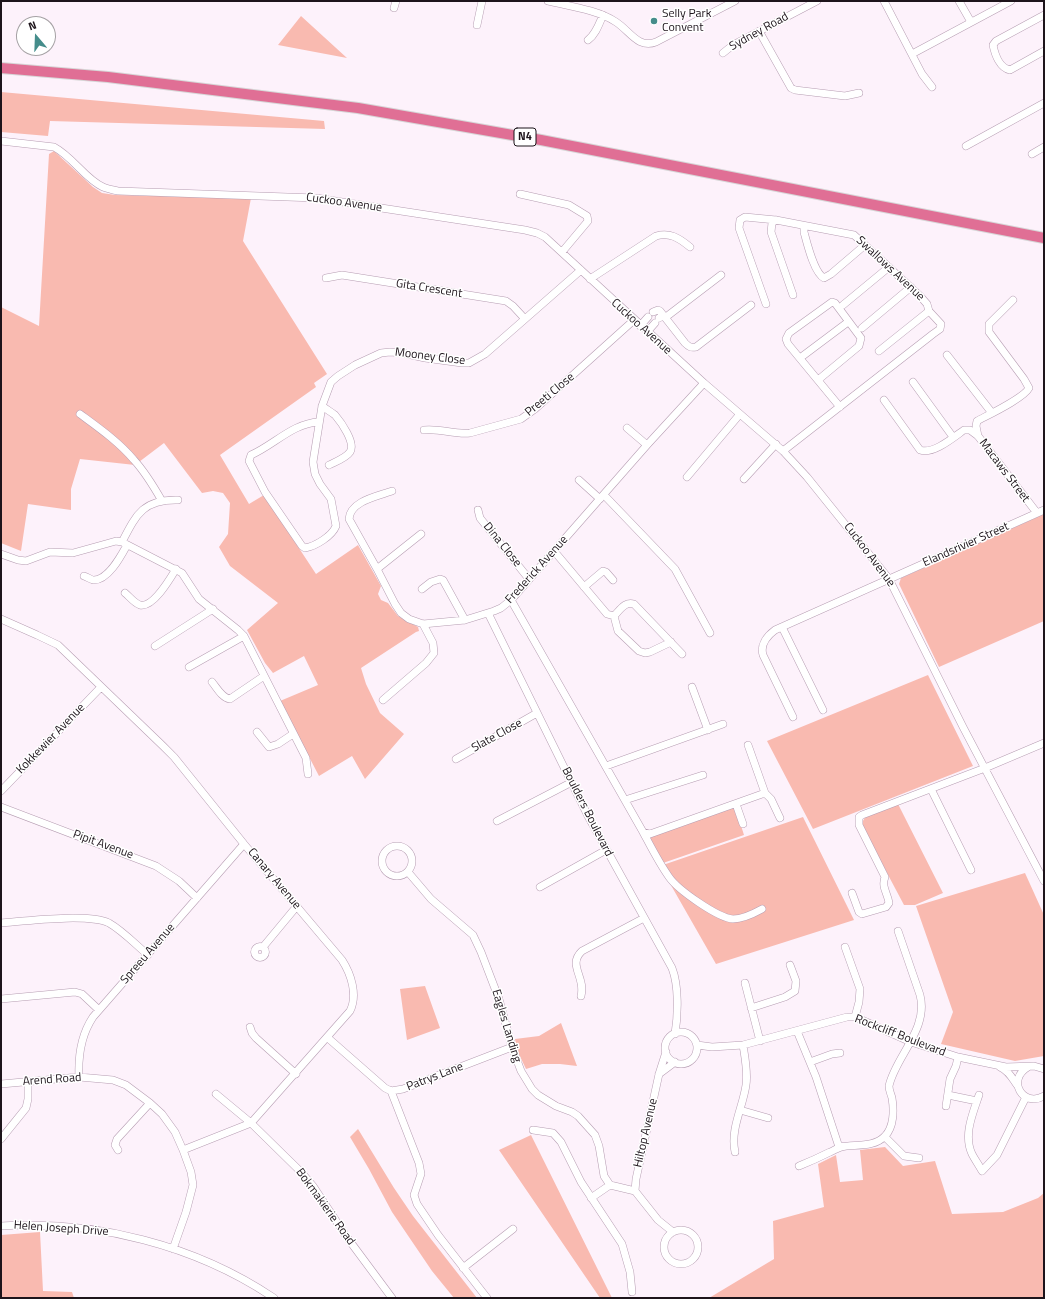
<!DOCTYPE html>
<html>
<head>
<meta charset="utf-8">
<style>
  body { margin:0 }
  #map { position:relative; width:1045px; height:1299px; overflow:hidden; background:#fdf2fb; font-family:"Titillium Web",sans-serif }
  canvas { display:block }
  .frame { position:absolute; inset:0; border:2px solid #1d141b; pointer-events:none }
  .north { position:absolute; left:16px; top:16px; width:40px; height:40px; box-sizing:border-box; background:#fff; border:1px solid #a5a1a4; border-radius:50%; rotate:341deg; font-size:11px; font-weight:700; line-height:16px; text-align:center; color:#1d141b }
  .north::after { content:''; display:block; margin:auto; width:14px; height:18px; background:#458d8b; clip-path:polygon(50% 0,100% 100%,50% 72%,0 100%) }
</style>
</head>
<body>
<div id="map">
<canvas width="1045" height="1299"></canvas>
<div class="frame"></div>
<div class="north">N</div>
</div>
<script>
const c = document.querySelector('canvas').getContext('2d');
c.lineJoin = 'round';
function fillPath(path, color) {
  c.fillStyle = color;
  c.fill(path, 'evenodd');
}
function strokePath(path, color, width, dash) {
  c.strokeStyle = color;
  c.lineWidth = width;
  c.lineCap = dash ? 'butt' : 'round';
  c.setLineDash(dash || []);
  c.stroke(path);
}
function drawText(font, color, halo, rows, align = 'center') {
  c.font = font + ' "Titillium Web",sans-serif';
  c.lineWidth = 3;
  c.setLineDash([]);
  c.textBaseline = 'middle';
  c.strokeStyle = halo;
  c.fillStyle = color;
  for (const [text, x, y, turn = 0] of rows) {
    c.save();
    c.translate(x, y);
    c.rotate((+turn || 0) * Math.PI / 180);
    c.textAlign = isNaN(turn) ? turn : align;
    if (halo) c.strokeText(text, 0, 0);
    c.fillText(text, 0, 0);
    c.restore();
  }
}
fillPath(new Path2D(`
  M 301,16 L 347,58 L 278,45 Z
  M 1,92 L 324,121 L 325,129 L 50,121 L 48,136 L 1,132 Z
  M 54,151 L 93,187 L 102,193 L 115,195 L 251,198 L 243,241 L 327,374 L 314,383 L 316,387 L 220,455 L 249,504 L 264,495 L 316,574 L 358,545 L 381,586 L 378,594 L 381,600 L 388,603 L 398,616 L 418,627 L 419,631 L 416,632 L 361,668 L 366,684 L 380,713 L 404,734 L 365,779 L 352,756 L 319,776 L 280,701 L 318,685 L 304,656 L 273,673 L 265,663 L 247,630 L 278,603 L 230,566 L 219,547 L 228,534 L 230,503 L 223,493 L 213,491 L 202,493 L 164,443 L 135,465 L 80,459 L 71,489 L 71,510 L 28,504 L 21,551 L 1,543 L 1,307 L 39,326 L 49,154 Z
  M 1044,514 L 1044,621 L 939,667 L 899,584 L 901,578 Z
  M 928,675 L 973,766 L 813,829 L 767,741 Z
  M 898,804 L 943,893 L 915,905 L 904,905 L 861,824 L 866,816 Z
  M 733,808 L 736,810 L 744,835 L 663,863 L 648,836 Z
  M 803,817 L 854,920 L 716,964 L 660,866 Z
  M 1025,873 L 1044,915 L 1044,1056 L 1015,1061 L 941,1044 L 953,1012 L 916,906 Z
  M 425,986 L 440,1028 L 407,1040 L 400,989 Z
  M 561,1023 L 577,1066 L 560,1064 L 542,1064 L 526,1069 L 517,1050 L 515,1039 L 539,1036 Z
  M 358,1129 L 394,1188 L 413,1216 L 477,1298 L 454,1298 L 432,1271 L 392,1212 L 369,1169 L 350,1137 Z
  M 531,1135 L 612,1298 L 600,1298 L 499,1150 Z
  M 885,1147 L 903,1166 L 935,1161 L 952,1214 L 1003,1212 L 1038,1198 L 1044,1193 L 1044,1298 L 709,1298 L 774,1259 L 773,1221 L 824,1207 L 818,1164 L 836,1155 L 840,1182 L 863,1180 L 860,1150 Z
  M 40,1232 L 43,1291 L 72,1292 L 74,1298 L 1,1298 L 1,1235 Z`), '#f9bab0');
const minor = new Path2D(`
  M 548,1 C 569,6 598,10 616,22 C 630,31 638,49 656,42 L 735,1
  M 884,1 L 922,74 L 932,87
  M 959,1 L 971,22
  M 394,8 L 396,1
  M 1044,15 L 996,41 L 993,45 C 995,55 1000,68 1010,70 L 1044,51
  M 477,25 L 482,1
  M 759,31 L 791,88 L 795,90 L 845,96 L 859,93
  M 588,40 C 596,34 599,24 603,15
  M 723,53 L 733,45 L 817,1
  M 912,54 L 1011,1
  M 1,141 L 54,147 C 73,157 85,179 103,187 C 108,189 113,190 118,191 L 316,198 L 525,230 L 537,233 L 545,237 L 704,383 L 783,451 L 807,477 L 889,579 L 963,727 L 1044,881
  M 966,146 L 1044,103
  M 1032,154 L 1044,147
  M 520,194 L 569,205 L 587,216 L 588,221 L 562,252
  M 776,220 L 772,223 L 771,232 L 793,295
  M 806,226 L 804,228 L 804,232 C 807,243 814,273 824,278 L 831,274 L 865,245
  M 326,278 L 342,275 L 506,301 L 513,306 L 525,319
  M 590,279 L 656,236 C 670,232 679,238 690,247
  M 766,304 L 739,228 L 740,220 L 745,217 L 776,220 L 854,235 L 920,296 L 927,304 L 929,311 L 941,324 L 940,329 L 933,334 L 783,451
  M 843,305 L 889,267
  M 653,312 L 658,310 L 660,311 L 685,343 C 689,347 691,348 696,347 L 751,305
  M 659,318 L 663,316 L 666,317 L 721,275
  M 640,326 L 648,317
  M 862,328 L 911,287
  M 647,332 L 655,323
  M 879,351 L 929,311
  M 947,355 L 992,413
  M 800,358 L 848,322
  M 818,380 L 859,346 L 861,338 L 835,303 L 832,302 L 789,333 L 786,339 L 788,344 L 840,407
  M 913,382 L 953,437
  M 884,400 L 920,450 C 933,455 954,437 964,430 L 970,430 L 978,436 L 1037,513
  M 322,406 C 326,409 331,412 335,415 C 341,422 356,443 350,452 C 346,458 335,462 329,465
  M 80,414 C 99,428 119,442 134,460 C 145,472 154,487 162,501
  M 319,422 C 293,423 274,445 251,455 L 249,461 L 265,492 L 302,546 L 305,548 C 316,546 332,536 336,526 L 331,499 L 320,484 L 315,474 L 313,462 L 322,406 L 331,382 L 338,376 L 355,365 L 381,353 L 390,352 L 402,353 L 425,358 L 462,363 L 469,363 L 485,354 L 581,270
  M 627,428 L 647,445
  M 424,430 C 440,428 455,435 470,433 L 521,419 L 535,409 L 634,320
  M 978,436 L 976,426 L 977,421 C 988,415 1024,398 1029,388 L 1024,379 L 989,332 L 989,324 L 1013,300
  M 687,477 L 740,414
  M 744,479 L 776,444
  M 579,480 L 600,499
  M 392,491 C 378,496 350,501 349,519 L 377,569 L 395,604 L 401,613 L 409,619 L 423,624 L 465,620 L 494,611 L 501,608 L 511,600 L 647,445 L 704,383
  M 604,495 L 675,569 L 710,633
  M 478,510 L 480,518 L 529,579
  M 122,542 C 136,515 143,499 178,500
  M 554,551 L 607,614 L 614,616 C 620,610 625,601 634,604 L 682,654
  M 1,554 L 18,560 L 26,561 L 50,552 L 73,553 L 109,543 L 116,541 L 122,542 L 182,573 L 199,599 L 238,630 L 244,636 L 306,758 L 308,774
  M 377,569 L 421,534
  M 84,576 C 87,577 90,579 93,580 C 108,581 121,556 127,545
  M 584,587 L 603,571 L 606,572 L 613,580
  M 422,589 L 431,582 L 440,579 L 443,580 L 465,620
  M 125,593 C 129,596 134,603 140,605 C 153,608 170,579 176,569
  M 511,600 L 643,832 L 650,834 L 765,793 L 748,745
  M 488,613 L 588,816 L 672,968 C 679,986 678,1015 675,1034
  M 614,616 L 618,631 L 639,651 L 645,653 L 650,652 L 671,642
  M 1,619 L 37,635 L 58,645 L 163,746 L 174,757 L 244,844 L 342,960 C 351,974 358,995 350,1011 L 251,1123 L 183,1150
  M 782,627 L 823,710
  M 155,646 L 213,609
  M 189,667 L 244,636
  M 212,682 C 217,688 222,698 230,699 L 264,676
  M 692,687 L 708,730
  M 383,700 L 426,663 L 434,653 L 433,643 L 423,624
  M 793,717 L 763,655 C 760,645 767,636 775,630 L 1044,510
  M 257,732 L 269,747 L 278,744 L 293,734
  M 456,759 L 537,713
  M 606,766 L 723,724
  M 931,789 L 971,870
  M 1,791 L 101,687
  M 765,793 L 771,799 L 780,818
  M 625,800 L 703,775
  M 736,804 L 743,824
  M 1,807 L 156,866 L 179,881 L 197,898
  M 497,821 L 572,782
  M 643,832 C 651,847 659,863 669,877 C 678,890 718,918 733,919 C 743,919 753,914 762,909
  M382 861a15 15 0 1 1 30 0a15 15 0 1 1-30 0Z
  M 408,872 L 431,899 L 473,935 L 481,952 L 499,999 L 512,1047 L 521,1071 L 532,1089 L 538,1095 L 556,1106 L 572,1112 L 578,1116 L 595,1135 L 599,1146 L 604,1176 L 610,1185 L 635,1191 L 658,1220 L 673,1232
  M 540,887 L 606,850
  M 852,893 L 859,912 L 862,914 L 886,907 L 889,903 C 888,894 881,887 885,877 L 859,825 L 859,817 L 862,815 L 985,768 L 1044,743
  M 1,923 C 26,921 88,913 109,923 C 123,931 136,945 148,955
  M254.5 952a5.5 5.5 0 1 1 11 0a5.5 5.5 0 1 1-11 0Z
  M 263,947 L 297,906
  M 845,947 L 860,989 L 859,1002 L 855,1017
  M 745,983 L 760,1041
  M 581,996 C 586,977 567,965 582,951 L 644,918
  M 1,999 L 75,992 L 82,994 L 99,1010
  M 751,1008 L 785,997 L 795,991 L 796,981 L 790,965
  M 250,1027 L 252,1033 L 256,1038 L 296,1074
  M 797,1031 L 816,1077 L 838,1144 L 841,1147
  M665 1048a16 16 0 1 1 32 0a16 16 0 1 1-32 0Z
  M 328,1038 L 385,1088 L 391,1091 L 403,1089 L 512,1047
  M 697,1045 L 712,1047 L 743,1045 L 847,1017 L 855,1017 L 911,1042 L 958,1057 L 1006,1067 L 1034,1066 L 1044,1069
  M 810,1062 L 832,1054 L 840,1053
  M 1000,1067 C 1009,1071 1012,1078 1017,1085
  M 1028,1067 C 1006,1080 1023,1108 1044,1096
  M 659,1074 L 675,1062
  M 79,1077 C 78,1055 81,1035 93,1017 L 244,844
  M 1,1084 L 79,1077 L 113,1080 L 126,1085 L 150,1103 L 162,1114 L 175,1132 L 183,1150 L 191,1172 L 193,1185 L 186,1212 L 173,1249
  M 391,1091 L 419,1163 L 421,1174 L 414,1195 L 417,1204 L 438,1235 L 487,1298
  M 216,1094 L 251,1123 L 302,1173 L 313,1186 L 346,1236 L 392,1298
  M 948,1095 L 977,1101
  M 979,1095 C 973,1113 963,1135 972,1154 C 975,1160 979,1165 982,1171 L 997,1155 L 1026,1097
  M 946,1106 L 950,1079 L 956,1066 L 958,1057
  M 740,1110 L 768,1118
  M 533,1130 L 553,1133 L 561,1142 L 581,1182 L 622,1244 L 630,1272 L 632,1292
  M 885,1137 L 904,1156 L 919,1158
  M 1,1139 L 26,1108 L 28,1099 L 28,1082
  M 118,1150 L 115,1145 L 117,1139 L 150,1103
  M 735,1152 C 730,1129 743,1107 746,1085 C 748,1072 745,1058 743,1045
  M 799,1166 C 809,1162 820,1157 830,1152 C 833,1151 837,1148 841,1147 C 854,1144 874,1148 885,1136 C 894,1127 894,1110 892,1098 C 891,1094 889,1091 889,1086 C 895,1057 929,1029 920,995 L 898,931
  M 635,1191 L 636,1179 L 659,1074 L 666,1052
  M 591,1198 L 610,1185
  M 1,1226 C 96,1220 195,1245 274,1298
  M664 1247a17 17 0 1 1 34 0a17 17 0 1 1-34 0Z
  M 463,1268 L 513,1229`);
const highway = new Path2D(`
  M 1,68 L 108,77 L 358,108 L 541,140 L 1044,238`);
strokePath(minor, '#b69db2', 8);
strokePath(highway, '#d6d5d6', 12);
strokePath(minor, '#fff', 7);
strokePath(highway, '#e06f95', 10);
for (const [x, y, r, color] of [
  [654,21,4,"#458d8b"]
]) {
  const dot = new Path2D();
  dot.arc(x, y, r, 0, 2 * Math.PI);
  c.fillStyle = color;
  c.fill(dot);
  strokePath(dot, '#fff', 1.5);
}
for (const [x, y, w] of [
  [525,137,22]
]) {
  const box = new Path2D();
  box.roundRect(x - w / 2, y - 9, w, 18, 3);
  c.fillStyle = '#fff';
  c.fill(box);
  strokePath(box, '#1d141b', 1);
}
drawText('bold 11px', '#1d141b', null, [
  ["N4",525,137]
]);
drawText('12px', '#1d141b', '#fff', [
  ["Selly Park",662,14],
  ["Convent",662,28]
], 'left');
drawText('12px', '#1d141b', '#fff', [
  ["Sydney Road",759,32,-29],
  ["Cuckoo Avenue",344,203,8],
  ["Swallows Avenue",890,269,43],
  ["Gita Crescent",429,289,9],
  ["Cuckoo Avenue",641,327,42],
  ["Mooney Close",430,357,7],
  ["Preeti Close",550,395,-40],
  ["Macaws Street",1004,471,53],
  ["Dina Close",502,545,51],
  ["Elandsrivier Street",966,545,-24],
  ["Cuckoo Avenue",869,555,53],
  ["Frederick Avenue",537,570,-48],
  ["Slate Close",497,736,-29],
  ["Kokkewier Avenue",51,739,-46],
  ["Boulders Boulevard",587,812,63],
  ["Pipit Avenue",103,845,20],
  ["Canary Avenue",274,879,50],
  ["Spreeu Avenue",148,954,-49],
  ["Eagles Landing",506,1026,73],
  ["Rockcliff Boulevard",900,1036,21],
  ["Patrys Lane",435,1077,-21],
  ["Arend Road",52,1080,-4],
  ["Hiltop Avenue",646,1133,-77],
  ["Bokmakierie Road",325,1207,54],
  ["Helen Joseph Drive",61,1229,4]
]);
</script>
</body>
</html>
